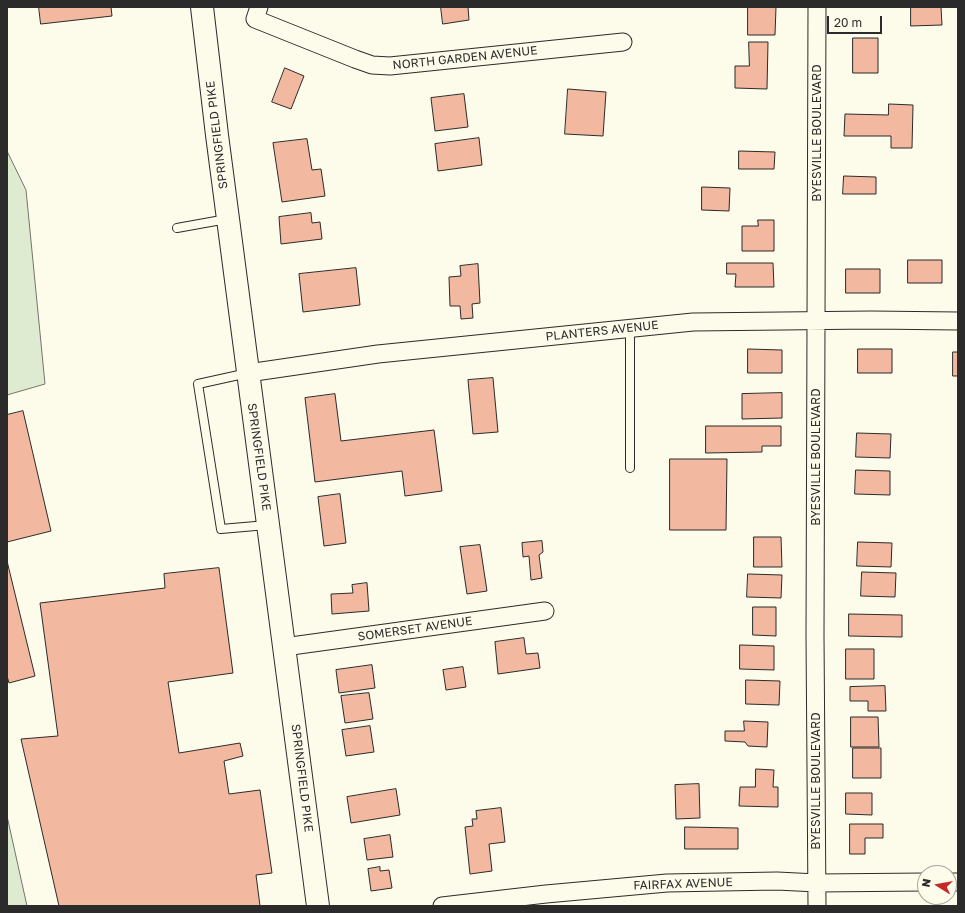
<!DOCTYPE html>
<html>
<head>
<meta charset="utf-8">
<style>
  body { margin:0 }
  #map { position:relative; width:965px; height:913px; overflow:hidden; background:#fdfbea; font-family:"Golos Text",sans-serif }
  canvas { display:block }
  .frame { position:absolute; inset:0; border:8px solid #2b2b2b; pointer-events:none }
  .north { position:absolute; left:917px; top:865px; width:40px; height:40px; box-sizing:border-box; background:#fdfbea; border:1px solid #a9a89e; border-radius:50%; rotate:281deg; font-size:11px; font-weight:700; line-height:16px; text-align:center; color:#2b2b2b }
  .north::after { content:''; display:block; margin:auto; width:14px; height:18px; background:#c62828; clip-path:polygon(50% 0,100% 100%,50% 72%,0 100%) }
  .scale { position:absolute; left:827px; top:16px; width:55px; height:18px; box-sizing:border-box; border:2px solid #2b2b2b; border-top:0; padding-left:5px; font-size:12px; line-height:14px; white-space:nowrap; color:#2b2b2b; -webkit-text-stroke:3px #fdfbea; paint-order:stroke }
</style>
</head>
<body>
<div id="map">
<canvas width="965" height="913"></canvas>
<div class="frame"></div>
<div class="north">N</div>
<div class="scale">20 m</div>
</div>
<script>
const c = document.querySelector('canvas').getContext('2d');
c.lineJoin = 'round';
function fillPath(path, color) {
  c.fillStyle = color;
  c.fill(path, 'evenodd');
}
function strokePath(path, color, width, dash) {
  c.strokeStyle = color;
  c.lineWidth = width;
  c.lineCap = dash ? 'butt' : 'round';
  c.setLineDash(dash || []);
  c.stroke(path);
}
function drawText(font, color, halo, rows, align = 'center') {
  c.font = font + ' "Golos Text",sans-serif';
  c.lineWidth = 3;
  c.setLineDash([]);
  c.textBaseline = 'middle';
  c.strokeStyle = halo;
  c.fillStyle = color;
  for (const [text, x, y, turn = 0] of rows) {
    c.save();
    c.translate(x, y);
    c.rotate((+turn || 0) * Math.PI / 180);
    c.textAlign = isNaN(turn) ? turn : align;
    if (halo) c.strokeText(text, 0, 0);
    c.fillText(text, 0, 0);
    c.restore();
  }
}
const green = new Path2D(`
  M 7,151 L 26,190 L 45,384 L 7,395 Z
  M 7,816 L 27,906 L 7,906 Z`);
fillPath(green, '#deebd1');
strokePath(green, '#74746e', 1);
const building = new Path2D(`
  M 39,7 L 111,7 L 112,16 L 41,24 Z
  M 441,7 L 468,7 L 469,20 L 443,24 Z
  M 748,7 L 776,7 L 775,35 L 748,35 Z
  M 911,7 L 941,7 L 942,25 L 911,26 Z
  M 853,38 L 878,38 L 878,73 L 853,73 Z
  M 749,42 L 768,42 L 767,89 L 735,88 L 735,66 L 749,66 Z
  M 285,68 L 304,76 L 291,109 L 272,102 Z
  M 568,89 L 606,92 L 603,136 L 565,134 Z
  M 464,94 L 468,127 L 435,131 L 431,98 Z
  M 889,104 L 913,105 L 912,148 L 891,148 L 891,136 L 844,136 L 845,114 L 888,115 Z
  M 479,138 L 482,165 L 438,171 L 435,144 Z
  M 307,139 L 312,170 L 321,169 L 325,196 L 282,202 L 273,143 Z
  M 739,151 L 775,152 L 774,169 L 739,169 Z
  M 844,176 L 876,177 L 876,194 L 843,194 Z
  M 702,187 L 730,188 L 729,211 L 702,210 Z
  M 311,213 L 312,223 L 320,222 L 322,239 L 281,244 L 279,217 Z
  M 758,220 L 774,220 L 774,251 L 742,251 L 742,226 L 758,226 Z
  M 908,260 L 942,260 L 942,283 L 908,283 Z
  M 727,263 L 773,263 L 774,287 L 735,287 L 736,274 L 727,274 Z
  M 478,264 L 480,303 L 472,304 L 473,318 L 461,319 L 460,306 L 450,306 L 449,277 L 461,276 L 460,266 Z
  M 356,268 L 360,305 L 303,312 L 299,274 Z
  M 846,269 L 880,269 L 880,293 L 846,293 Z
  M 748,349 L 782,350 L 782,373 L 748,373 Z
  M 858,349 L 892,349 L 892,373 L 858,373 Z
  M 953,352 L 958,352 L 958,376 L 953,376 Z
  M 493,378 L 498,432 L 473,434 L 468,380 Z
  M 782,393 L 782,418 L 742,419 L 742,394 Z
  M 335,394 L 341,441 L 434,430 L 442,491 L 405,496 L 402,471 L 315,482 L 305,398 Z
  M 23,411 L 51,531 L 7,542 L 7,415 Z
  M 706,426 L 781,426 L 781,446 L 762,446 L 762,452 L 706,453 Z
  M 857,433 L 891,434 L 890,458 L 856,457 Z
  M 670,459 L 727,459 L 726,530 L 670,530 Z
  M 856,470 L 890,471 L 890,495 L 855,494 Z
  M 340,494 L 346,543 L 324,546 L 318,497 Z
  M 754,537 L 781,537 L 782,567 L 754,567 Z
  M 542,541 L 543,552 L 539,555 L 542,578 L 531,580 L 529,556 L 523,557 L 522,543 Z
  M 858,542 L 892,543 L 891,567 L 857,566 Z
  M 480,545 L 487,591 L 467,594 L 460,547 Z
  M 7,561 L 35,676 L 9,683 L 7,676 Z
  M 219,568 L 233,673 L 168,682 L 179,753 L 240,743 L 243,756 L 224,761 L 229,794 L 260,790 L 272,873 L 256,875 L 260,906 L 59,906 L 21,739 L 58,736 L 40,603 L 165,588 L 164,574 Z
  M 862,572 L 896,573 L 895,597 L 861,596 Z
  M 748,574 L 782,575 L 781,598 L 747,597 Z
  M 367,583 L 369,611 L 332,614 L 331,594 L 353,593 L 352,585 Z
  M 753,607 L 776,607 L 776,636 L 753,635 Z
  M 849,614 L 902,615 L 902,637 L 849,636 Z
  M 524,638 L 526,654 L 538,653 L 540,668 L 498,674 L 495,642 Z
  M 740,645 L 774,646 L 774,670 L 740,669 Z
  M 846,649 L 874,649 L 874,679 L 846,679 Z
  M 372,665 L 375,688 L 339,693 L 336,670 Z
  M 463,667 L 466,687 L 446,690 L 443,670 Z
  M 746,680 L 780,681 L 779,705 L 746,704 Z
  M 885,686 L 886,711 L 868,711 L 868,701 L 850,701 L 850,687 Z
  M 369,693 L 373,719 L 345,723 L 341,696 Z
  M 851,717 L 878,717 L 879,747 L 851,747 Z
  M 744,721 L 768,722 L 767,747 L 748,746 L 745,742 L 725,741 L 725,731 L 744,731 Z
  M 370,726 L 374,752 L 346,756 L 342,730 Z
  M 853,748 L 881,748 L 881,778 L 853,778 Z
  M 756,769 L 774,770 L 773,787 L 778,787 L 778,807 L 739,806 L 740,787 L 755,787 Z
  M 699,784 L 700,818 L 676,819 L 675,785 Z
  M 396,789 L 400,815 L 351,823 L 347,797 Z
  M 846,793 L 872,793 L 872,815 L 846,814 Z
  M 501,808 L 505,842 L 489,844 L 492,871 L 470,874 L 465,827 L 473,826 L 472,819 L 477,819 L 476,811 Z
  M 850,824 L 883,824 L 883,838 L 865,838 L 865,854 L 850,854 Z
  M 685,827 L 738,828 L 738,849 L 685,849 Z
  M 390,835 L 393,857 L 367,860 L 364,839 Z
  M 380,867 L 380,871 L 389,870 L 392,888 L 371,891 L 368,869 Z`);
fillPath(building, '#f2b8a0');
strokePath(building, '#2b2b2b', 1);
const service = new Path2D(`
  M 177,228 L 227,219
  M 630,328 L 630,468
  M 248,373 L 198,384 L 221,529 L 267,525`);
const minor = new Path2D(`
  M 259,7 L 255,19 L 355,59 L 372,65 L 390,66 L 623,42
  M 248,373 L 378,354 L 693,322 L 871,320 L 958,321
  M 284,647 L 545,611
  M 949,882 L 958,882
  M 442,906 L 546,894 L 667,883 L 777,881 L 817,883 L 925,882
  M 817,906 L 815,635 L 817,7`);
const secondary = new Path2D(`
  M 202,7 L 217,135 L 318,906`);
strokePath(service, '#2b2b2b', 10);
strokePath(minor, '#2b2b2b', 19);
strokePath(secondary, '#2b2b2b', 24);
strokePath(service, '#fdfbea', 8);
strokePath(minor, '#fdfbea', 17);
strokePath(secondary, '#fdfbea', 22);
drawText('12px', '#2b2b2b', '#fdfbea', [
  ["NORTH GARDEN AVENUE",465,58,-6],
  ["BYESVILLE BOULEVARD",817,133,-90],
  ["SPRINGFIELD PIKE",217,135,-97],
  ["PLANTERS AVENUE",602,331,-6],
  ["SPRINGFIELD PIKE",259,457,82],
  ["BYESVILLE BOULEVARD",816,457,-90],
  ["SOMERSET AVENUE",415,629,-8],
  ["SPRINGFIELD PIKE",302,778,83],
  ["BYESVILLE BOULEVARD",816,781,-90],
  ["FAIRFAX AVENUE",683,884,-2]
]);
</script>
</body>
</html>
